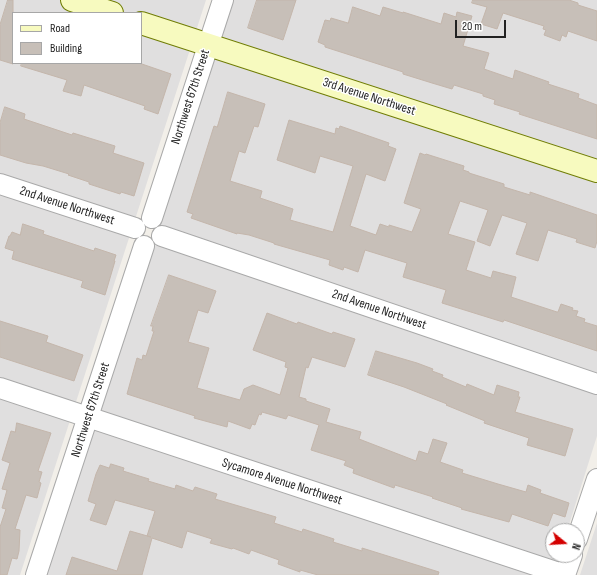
<!DOCTYPE html>
<html>
<head>
<meta charset="utf-8">
<style>
  body { margin:0 }
  #map { position:relative; width:597px; height:575px; overflow:hidden; background:#f2efe9; font-family:"Sofia Sans Condensed",sans-serif }
  canvas { display:block }
  .legend { position:absolute; left:12px; top:12px; width:130px; height:52px; box-sizing:border-box; background:#fff; border:1px solid #a7a7a7; margin:0; padding:5px 7px; list-style:none; font-size:12px; color:#222 }
  .legend li { display:flex; align-items:center; gap:8px; height:20px }
  .legend b { width:20px; border:1px solid #a7a7a7 }
  .north { position:absolute; left:545px; top:523px; width:40px; height:40px; box-sizing:border-box; background:#fff; border:1px solid #a7a7a7; border-radius:50%; rotate:108deg; font-size:11px; font-weight:700; line-height:16px; text-align:center; color:#222 }
  .north::after { content:''; display:block; margin:auto; width:14px; height:18px; background:#d40000; clip-path:polygon(50% 0,100% 100%,50% 72%,0 100%) }
  .scale { position:absolute; left:455px; top:20px; width:51px; height:18px; box-sizing:border-box; border:2px solid #222; border-top:0; padding-left:5px; font-size:12px; line-height:14px; white-space:nowrap; color:#222; -webkit-text-stroke:3px #fff; paint-order:stroke }
</style>
</head>
<body>
<div id="map">
<canvas width="597" height="575"></canvas>
<ul class="legend">
<li><b style="height:5px;background:#f7fabf"></b>Road</li>
<li><b style="height:11px;background:#c7bfb8"></b>Building</li>
</ul>
<div class="north">N</div>
<div class="scale">20 m</div>
</div>
<script>
const c = document.querySelector('canvas').getContext('2d');
c.lineJoin = 'round';
function fillPath(path, color) {
  c.fillStyle = color;
  c.fill(path, 'evenodd');
}
function strokePath(path, color, width, dash) {
  c.strokeStyle = color;
  c.lineWidth = width;
  c.lineCap = dash ? 'butt' : 'round';
  c.setLineDash(dash || []);
  c.stroke(path);
}
function drawText(font, color, halo, rows, align = 'center') {
  c.font = font + ' "Sofia Sans Condensed",sans-serif';
  c.lineWidth = 3;
  c.setLineDash([]);
  c.textBaseline = 'middle';
  c.strokeStyle = halo;
  c.fillStyle = color;
  for (const [text, x, y, turn = 0] of rows) {
    c.save();
    c.translate(x, y);
    c.rotate((+turn || 0) * Math.PI / 180);
    c.textAlign = isNaN(turn) ? turn : align;
    if (halo) c.strokeText(text, 0, 0);
    c.fillText(text, 0, 0);
    c.restore();
  }
}
fillPath(new Path2D(`
  M 0,0 L 206,0 L 20,575 L 0,575 ZM 13,13 L 141,13 L 141,63 L 13,63 Z
  M 232,0 L 597,0 L 597,436 L 567,531 L 553,531 L 553,555 L 559,555 L 553,575 L 46,575 Z
  M 597,523 L 597,575 L 580,575 Z`), '#e0dfdf');
const building = new Path2D(`
  M 8,0 L 13,0 L 13,64 L 0,60 L 0,25 Z
  M 257,0 L 296,0 L 283,40 L 248,28 Z
  M 473,0 L 569,0 L 578,3 L 578,5 L 597,11 L 597,41 L 568,31 L 566,37 L 562,35 L 560,41 L 544,35 L 546,30 L 543,29 L 544,26 L 503,13 L 497,29 L 481,24 L 487,7 L 472,3 Z
  M 353,7 L 380,16 L 383,7 L 403,13 L 403,12 L 441,24 L 444,13 L 456,17 L 457,12 L 472,16 L 463,46 L 489,53 L 484,69 L 513,79 L 515,70 L 549,82 L 548,84 L 579,94 L 578,98 L 597,105 L 597,139 L 519,114 L 520,112 L 494,104 L 495,100 L 483,96 L 483,94 L 454,85 L 452,89 L 432,83 L 403,74 L 403,72 L 325,47 L 325,45 L 318,42 L 325,20 L 330,21 L 331,18 L 348,23 Z
  M 22,63 L 139,63 L 171,74 L 158,114 L 144,109 L 145,106 L 84,85 L 81,96 L 63,91 L 67,80 L 21,66 Z
  M 228,92 L 265,104 L 258,127 L 254,126 L 245,153 L 239,151 L 230,181 L 262,191 L 260,198 L 293,209 L 290,220 L 333,232 L 353,166 L 320,156 L 315,173 L 277,160 L 289,120 L 335,134 L 336,128 L 339,129 L 340,126 L 389,143 L 388,146 L 396,149 L 385,181 L 366,174 L 350,226 L 376,235 L 380,224 L 389,227 L 389,225 L 412,232 L 421,209 L 404,203 L 420,153 L 425,155 L 426,154 L 464,166 L 463,170 L 469,172 L 469,173 L 504,184 L 504,187 L 530,195 L 530,192 L 597,215 L 597,241 L 595,248 L 576,242 L 577,239 L 548,230 L 538,261 L 516,254 L 527,223 L 502,215 L 490,246 L 477,241 L 488,210 L 460,201 L 448,234 L 475,242 L 466,270 L 491,278 L 493,271 L 516,277 L 511,297 L 557,312 L 558,312 L 561,304 L 573,308 L 572,310 L 578,311 L 576,316 L 585,319 L 584,322 L 597,326 L 597,351 L 504,320 L 503,322 L 442,303 L 446,290 L 403,277 L 407,263 L 365,250 L 358,272 L 344,267 L 343,270 L 329,265 L 330,260 L 274,244 L 274,243 L 249,235 L 237,233 L 237,234 L 191,218 L 193,214 L 187,212 L 214,126 L 217,127 Z
  M 5,107 L 25,114 L 24,119 L 72,135 L 73,133 L 115,146 L 113,153 L 144,163 L 134,196 L 121,192 L 120,194 L 89,184 L 89,182 L 68,175 L 69,174 L 43,166 L 26,163 L 0,155 L 0,123 Z
  M 23,224 L 44,231 L 43,234 L 94,251 L 95,248 L 116,255 L 114,261 L 115,261 L 105,295 L 81,287 L 83,281 L 12,259 L 14,251 L 5,248 L 9,236 L 10,236 L 12,232 L 20,235 Z
  M 169,275 L 216,291 L 208,313 L 198,310 L 188,342 L 209,348 L 197,388 L 240,400 L 244,389 L 253,385 L 280,395 L 288,368 L 285,367 L 286,362 L 253,350 L 267,313 L 297,324 L 298,322 L 332,334 L 333,332 L 355,339 L 345,367 L 312,357 L 308,368 L 306,367 L 299,397 L 306,399 L 306,401 L 330,409 L 326,422 L 361,432 L 359,439 L 416,461 L 419,451 L 428,454 L 433,439 L 447,443 L 440,462 L 463,470 L 462,473 L 498,484 L 526,492 L 528,485 L 541,490 L 540,493 L 569,503 L 565,517 L 553,513 L 548,526 L 512,514 L 509,522 L 461,509 L 462,508 L 432,498 L 433,497 L 395,485 L 394,488 L 353,473 L 354,469 L 344,465 L 346,461 L 311,450 L 319,425 L 288,415 L 286,419 L 262,412 L 261,415 L 259,414 L 255,425 L 252,424 L 250,429 L 228,421 L 227,427 L 194,418 L 195,416 L 127,394 L 137,358 L 142,360 L 143,355 L 146,356 L 154,331 L 152,331 L 153,326 L 151,326 Z
  M 0,321 L 48,336 L 46,342 L 83,355 L 74,381 L 0,357 Z
  M 376,351 L 417,363 L 433,369 L 432,371 L 443,375 L 442,377 L 466,387 L 467,384 L 494,395 L 497,385 L 519,392 L 518,397 L 520,397 L 515,412 L 573,429 L 565,456 L 527,445 L 529,438 L 484,423 L 485,421 L 446,405 L 447,404 L 404,387 L 368,375 Z
  M 17,423 L 51,433 L 38,471 L 42,472 L 39,482 L 41,483 L 37,498 L 26,495 L 15,529 L 20,530 L 19,551 L 17,559 L 12,558 L 7,575 L 0,575 L 0,527 L 6,509 L 2,508 L 7,490 L 2,489 L 10,463 L 2,460 L 11,431 L 15,432 Z
  M 111,464 L 124,468 L 123,471 L 149,479 L 148,481 L 175,489 L 176,485 L 193,491 L 195,487 L 217,494 L 215,499 L 276,517 L 274,523 L 302,532 L 303,529 L 334,539 L 333,542 L 362,551 L 362,548 L 439,572 L 438,575 L 318,575 L 300,570 L 300,572 L 278,564 L 279,560 L 251,550 L 249,554 L 233,548 L 232,549 L 210,543 L 212,539 L 187,531 L 182,548 L 152,538 L 142,575 L 66,575 L 72,557 L 117,571 L 130,531 L 151,537 L 147,536 L 155,511 L 115,500 L 106,525 L 90,520 L 96,504 L 88,501 L 96,474 L 100,465 L 109,468 Z`);
fillPath(building, '#c7bfb8');
strokePath(building, '#c4b6ab', 1);
const street = new Path2D(`
  M 0,184 L 135,228
  M 152,218 L 223,0
  M 162,236 L 597,384
  M 0,388 L 565,575
  M 577,539 L 597,479
  M 36,575 L 144,246
  M 565,575 L 572,555`);
const secondary = new Path2D(`
  M 72,0 L 112,13
  M 141,23 L 597,171`);
strokePath(street, '#a9a9a9', 22);
strokePath(secondary, '#707d05', 24);
strokePath(street, '#fff', 20);
strokePath(secondary, '#f7fabf', 22);
drawText('13px', '#222', '#fff', [
  ["Northwest 67th Street",191,97,-72],
  ["3rd Avenue Northwest",369,97,18],
  ["2nd Avenue Northwest",67,206,18],
  ["2nd Avenue Northwest",379,310,19],
  ["Northwest 67th Street",91,410,-72],
  ["Sycamore Avenue Northwest",282,482,18]
]);
</script>
</body>
</html>
